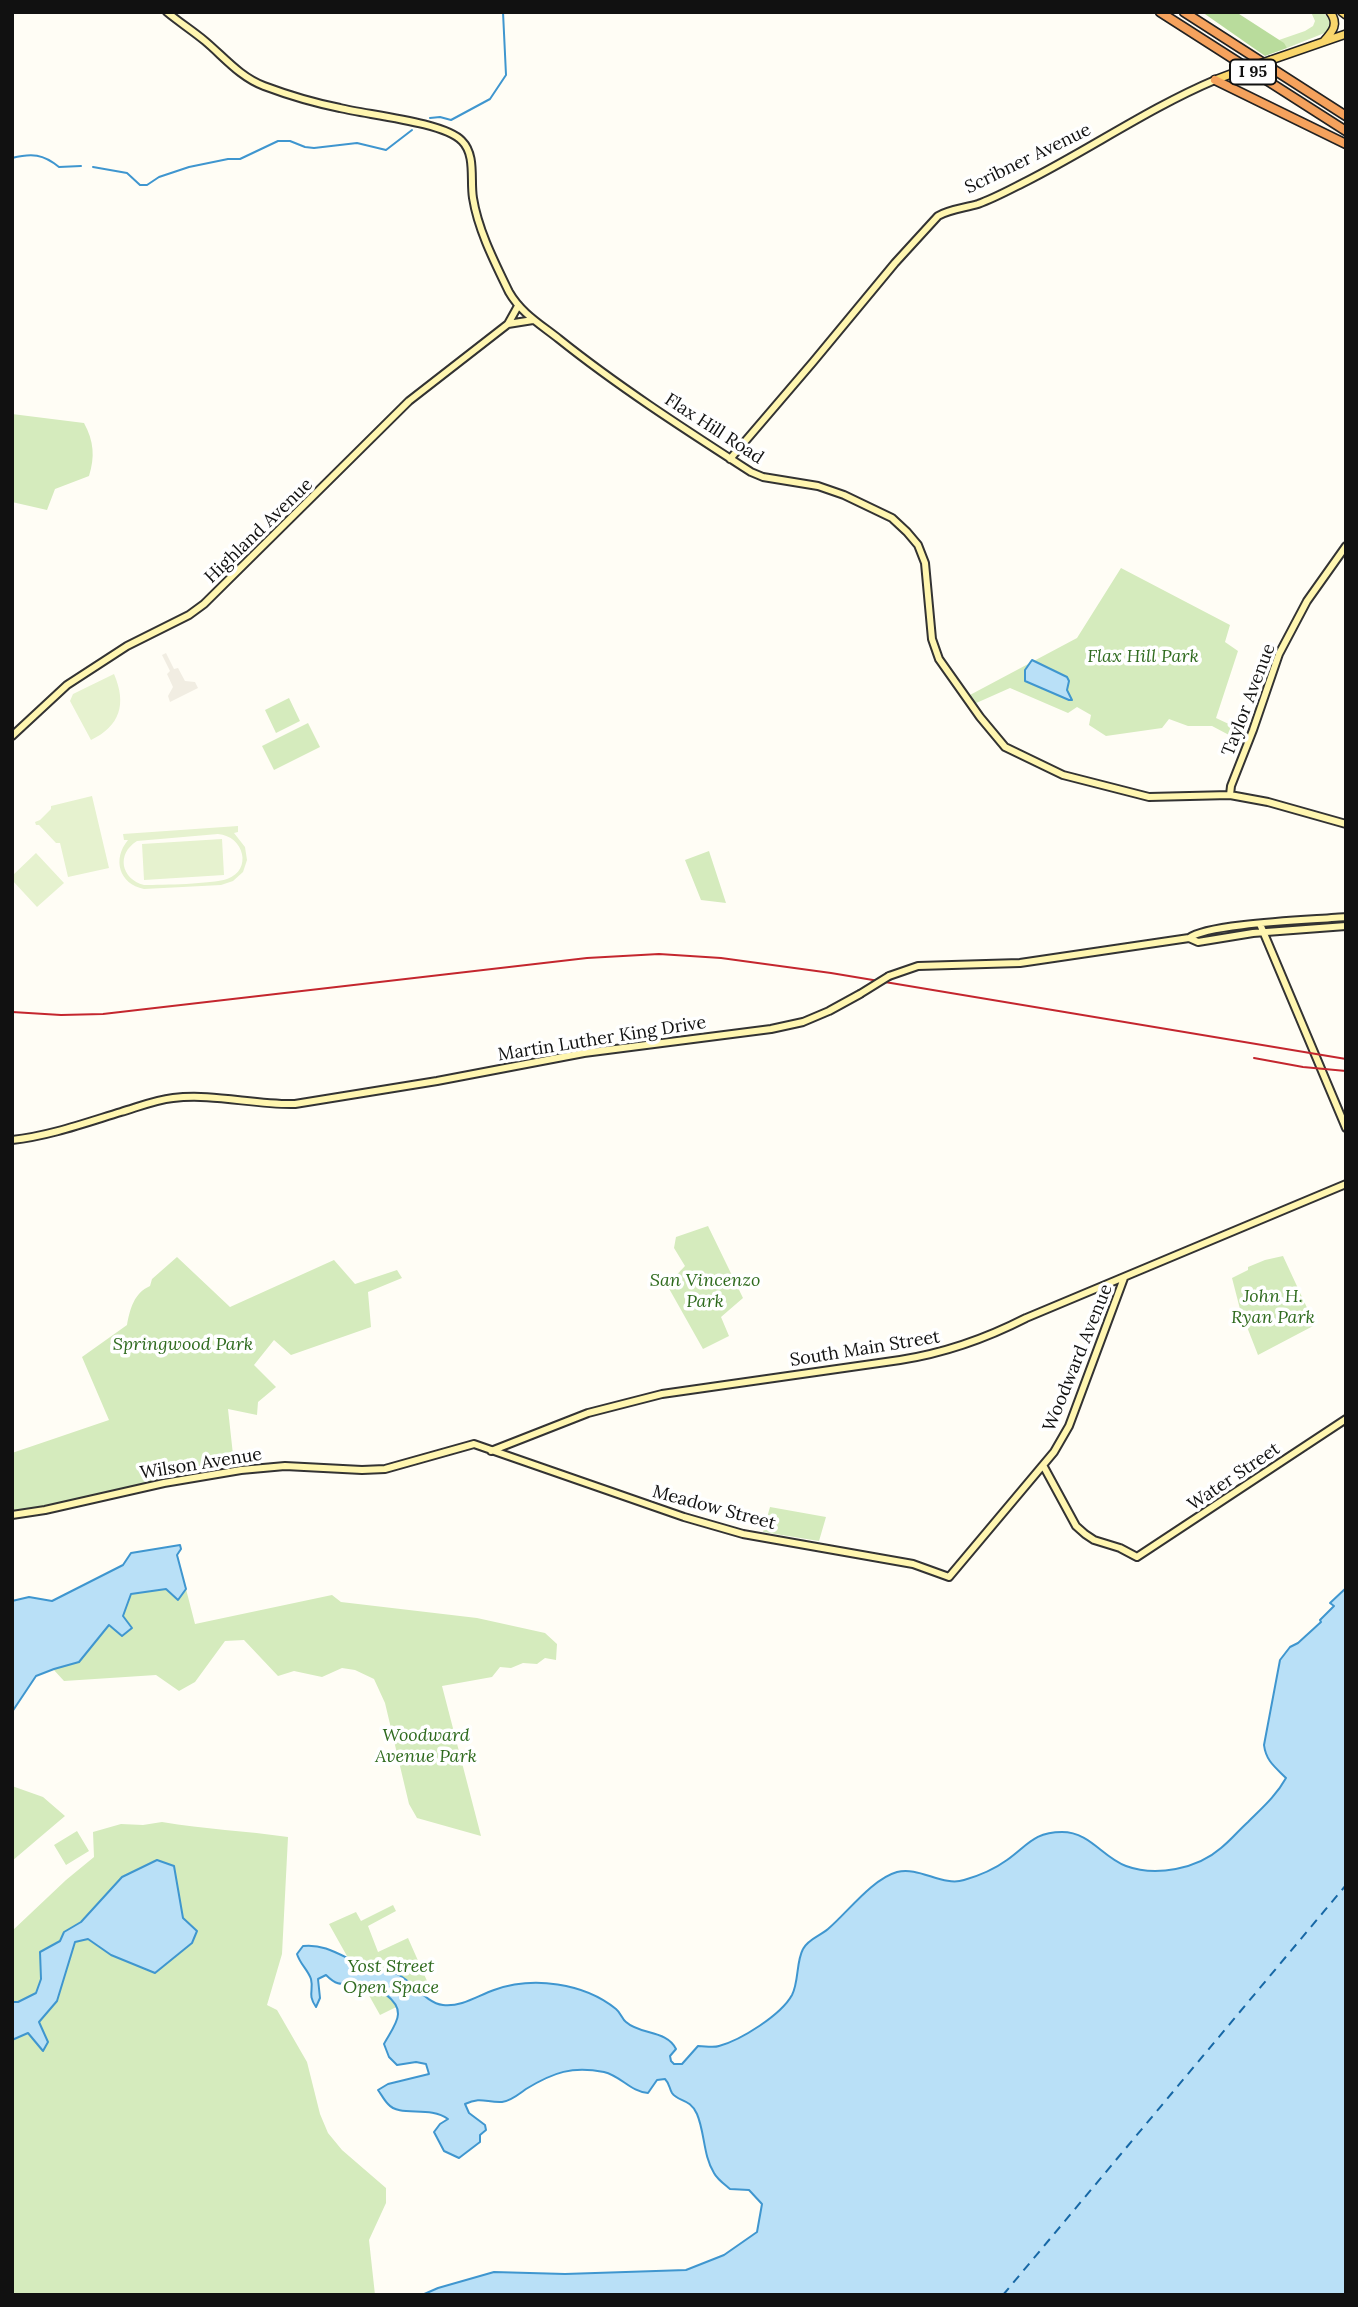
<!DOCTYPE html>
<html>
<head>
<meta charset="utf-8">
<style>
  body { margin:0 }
  #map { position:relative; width:1358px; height:2307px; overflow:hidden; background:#fffdf5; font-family:Lora,serif }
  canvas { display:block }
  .frame { position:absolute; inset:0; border:14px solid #111; pointer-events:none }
</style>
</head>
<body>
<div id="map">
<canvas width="1358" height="2307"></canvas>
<div class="frame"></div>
</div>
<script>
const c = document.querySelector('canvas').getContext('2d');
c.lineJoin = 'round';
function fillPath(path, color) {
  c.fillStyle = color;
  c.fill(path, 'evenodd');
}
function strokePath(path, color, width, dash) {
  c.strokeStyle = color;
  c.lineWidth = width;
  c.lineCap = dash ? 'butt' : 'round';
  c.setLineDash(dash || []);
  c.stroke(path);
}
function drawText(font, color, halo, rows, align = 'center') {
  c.font = font + ' Lora,serif';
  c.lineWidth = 7;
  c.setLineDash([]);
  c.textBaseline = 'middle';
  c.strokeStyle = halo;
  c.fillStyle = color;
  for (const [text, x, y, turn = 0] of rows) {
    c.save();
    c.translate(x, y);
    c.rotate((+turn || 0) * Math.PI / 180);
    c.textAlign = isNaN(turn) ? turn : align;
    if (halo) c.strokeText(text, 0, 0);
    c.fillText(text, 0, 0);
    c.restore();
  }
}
fillPath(new Path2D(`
  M 1311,12 L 1322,12 C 1330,18 1332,23 1327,32 L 1287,48 L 1279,40 L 1305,31 L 1313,26 L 1315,21 Z
  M 12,414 L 84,423 C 94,441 95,457 89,476 L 55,489 L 47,510 L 12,502 Z
  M 1121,568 L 1230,625 L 1225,642 L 1238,651 L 1216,718 L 1250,734 L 1246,744 L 1212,726 L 1188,726 L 1169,719 L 1162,728 L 1106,736 L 1089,725 L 1091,715 L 1077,707 L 1068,713 L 1010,688 L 974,704 L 968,696 L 1077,638 Z
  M 289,698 L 300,721 L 276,733 L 265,710 Z
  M 308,723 L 320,747 L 274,770 L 262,746 Z
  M 709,851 L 726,903 L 701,900 L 685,860 Z
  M 708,1226 L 743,1298 L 721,1317 L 729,1336 L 703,1349 L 667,1285 L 685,1266 L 674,1248 L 676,1237 Z
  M 1283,1256 L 1315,1325 L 1258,1355 L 1240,1309 L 1232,1278 L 1248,1270 L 1248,1267 L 1265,1260 Z
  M 177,1257 L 230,1307 L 334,1260 L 355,1284 L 397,1270 L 402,1278 L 368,1292 L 371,1327 L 291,1355 L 274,1340 L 254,1365 L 276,1387 L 258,1402 L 257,1415 L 228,1409 L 234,1464 L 40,1510 L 12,1514 L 12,1453 L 109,1420 L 82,1357 L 127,1325 C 130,1309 134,1293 150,1286 L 152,1279 Z
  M 770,1507 L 826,1517 L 819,1541 L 763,1532 Z
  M 166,1589 L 178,1600 L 186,1589 L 195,1624 L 332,1595 L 341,1602 L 477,1618 L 545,1633 L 557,1644 L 556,1660 L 545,1658 L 537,1664 L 523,1663 L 511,1668 L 500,1667 L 492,1677 L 442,1686 L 481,1836 L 417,1818 L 409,1804 L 385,1703 L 374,1679 L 355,1670 L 342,1668 L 322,1677 L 294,1671 L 278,1676 L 244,1640 L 225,1641 L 195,1682 L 179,1691 L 156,1675 L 64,1681 L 53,1669 L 79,1662 L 110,1625 L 132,1628 L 123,1616 L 131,1594 Z
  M 12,1786 L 43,1797 L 65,1816 L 12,1861 Z
  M 162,1822 C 204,1829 246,1831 288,1837 L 282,1954 L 267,2005 L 277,2010 L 307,2062 L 320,2114 L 328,2133 L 342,2150 L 386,2188 L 386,2203 L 369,2240 L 375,2295 L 12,2295 L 12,1931 L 66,1880 L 94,1857 L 93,1832 L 121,1824 L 143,1825 Z
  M 77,1831 L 89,1851 L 66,1865 L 54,1845 Z
  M 393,1905 L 396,1911 L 368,1926 L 378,1952 L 408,1938 L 431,1990 L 380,2015 L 329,1924 L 356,1912 L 361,1921 Z`), '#d5ebbd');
fillPath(new Path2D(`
  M 1202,12 L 1236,12 L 1284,43 L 1287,48 L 1265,56 Z`), '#b9dc9c');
fillPath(new Path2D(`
  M 114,674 C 127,704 120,726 91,740 L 70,701 L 73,694 Z
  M 92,796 L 109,868 L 68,877 L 60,843 L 56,843 L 39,825 L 36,825 L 35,822 L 40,820 L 51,809 L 51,806 Z
  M 238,826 L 238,832 L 234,833 L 245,847 L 247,860 L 243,872 L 233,881 L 221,885 L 144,889 C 119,884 112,859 128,840 L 124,840 L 123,834 ZM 218,834 C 244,836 253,870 227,879 C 211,884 163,885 144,885 C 121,879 116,854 137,841 Z
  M 222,839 L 224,875 L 144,880 L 142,844 Z
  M 36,853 L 64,883 L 37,907 L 12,880 L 12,876 Z`), '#e6f2cf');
fillPath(new Path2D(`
  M 166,653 L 174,669 L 178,668 L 185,681 L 195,682 L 198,688 L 170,702 L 168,696 L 173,687 L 167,674 L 170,671 L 162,655 Z`), '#f1ede2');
const water = new Path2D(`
  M 1032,660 L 1067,677 L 1069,681 L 1067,690 L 1072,700 L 1069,700 L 1025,681 L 1025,670 Z
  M 180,1545 L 181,1549 L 177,1555 L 186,1589 L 178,1600 L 166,1589 L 131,1594 L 123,1616 L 132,1628 L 122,1636 L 109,1625 L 79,1662 L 54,1669 L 36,1676 L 12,1712 L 12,1601 L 29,1597 L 52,1601 L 123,1565 L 131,1553 Z
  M 1346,1588 L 1346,2295 L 422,2295 L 438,2288 L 494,2272 L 565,2274 L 686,2270 L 724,2255 L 757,2232 L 762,2204 L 749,2190 L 730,2189 C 724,2184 717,2179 714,2173 C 703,2155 705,2133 697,2114 C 690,2098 678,2102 672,2093 C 669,2088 670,2084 665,2079 L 657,2080 L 648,2093 C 631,2092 621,2076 604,2072 C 572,2066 554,2072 526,2089 C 519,2094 511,2101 502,2102 C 487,2103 481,2096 465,2104 L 469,2113 L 485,2125 L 486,2130 L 480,2135 L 480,2142 L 459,2158 L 444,2151 L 434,2132 L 440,2124 L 448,2119 C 429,2105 400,2118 388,2104 C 384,2100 381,2094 378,2090 L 388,2084 L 429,2074 L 426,2064 L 416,2062 L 397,2065 L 389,2057 L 384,2044 C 388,2036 398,2023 398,2014 C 399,2000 374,1984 362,1983 C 344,1981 341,1990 326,1975 L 318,1979 L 320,1998 L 316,2007 C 307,1994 314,1991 311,1979 C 308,1970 300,1964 297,1954 L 303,1946 C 328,1943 346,1960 368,1967 C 378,1971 390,1970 399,1975 C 414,1983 426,2003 443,2005 C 462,2007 477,1996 494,1990 C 533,1976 584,1983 616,2009 C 621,2013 622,2019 626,2022 C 640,2035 667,2030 676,2049 L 670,2056 L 671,2061 L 674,2064 L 682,2064 L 698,2046 C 705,2046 713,2048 719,2046 C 741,2040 781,2015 792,1995 C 799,1981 796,1962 803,1949 C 808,1939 820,1936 828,1929 C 847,1913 872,1879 897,1872 C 919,1866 943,1887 964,1880 C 978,1876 996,1868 1007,1860 C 1028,1845 1034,1832 1062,1832 C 1090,1832 1102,1857 1126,1866 C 1156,1877 1197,1869 1221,1848 C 1231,1840 1239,1830 1248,1822 C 1262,1808 1276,1796 1286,1778 C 1275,1767 1266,1761 1264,1745 L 1280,1660 L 1290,1647 L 1298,1643 L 1321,1622 L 1320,1620 L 1334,1606 L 1330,1603 Z
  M 157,1860 L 174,1866 L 183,1918 L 197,1931 L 192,1943 L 155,1973 L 111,1955 L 88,1939 L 75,1942 L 57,2001 L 39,2022 L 48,2042 L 43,2051 L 28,2033 L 12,2040 L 12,2002 L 18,2002 L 36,1993 L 41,1979 L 40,1952 L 60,1941 L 64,1932 L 81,1922 L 122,1877 Z`);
fillPath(water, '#b9e0f7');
strokePath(water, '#3f96cf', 2);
strokePath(new Path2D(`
  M 430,118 L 440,117 L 451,120 L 490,99 L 506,75 L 503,12
  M 12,158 C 32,153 43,154 59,167 L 81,166
  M 93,167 L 127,173 L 140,185 L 147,185 L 159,177 L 189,167 L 228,159 L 240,159 L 278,141 L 290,141 L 305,147 L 314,148 L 357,143 L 386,150 L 412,130`), '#3f96cf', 2);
strokePath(new Path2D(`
  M 1003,2295 L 1346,1885`), '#1768a6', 2, [9, 7]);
const secondary = new Path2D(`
  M 167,12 C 179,22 193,31 205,41 C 224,57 240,77 264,86 C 288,95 315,103 340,108 C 368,115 444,122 462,141 C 476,155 470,180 473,198 C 478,230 495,263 509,292 C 521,313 540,324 559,339 C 619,387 686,430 751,472 L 763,477 L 818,486 L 844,495 L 892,518 L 907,532 L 918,545 L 925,563 L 932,639 L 939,659 L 980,717 L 1005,747 L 1063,775 L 1149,797 L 1230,795 L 1268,802 L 1346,824
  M 508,324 L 533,320
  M 730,459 L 813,362 L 895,263 L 938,216 C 950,209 965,208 978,204 C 995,198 1011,189 1027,181 C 1090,149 1151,107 1215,80
  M 12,736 L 67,685 L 127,646 L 189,615 L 204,604 L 409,401 L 508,324 L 518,306
  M 1230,795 L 1231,786 L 1253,730 L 1279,654 L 1307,601 L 1346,546
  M 1260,924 L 1346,1128
  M 1189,938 L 1198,942 L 1253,933 L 1346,926
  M 889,976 L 918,966 L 1020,963 L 1189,938 C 1208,923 1315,920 1346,917
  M 12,1140 C 49,1136 85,1123 121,1112 C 138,1107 155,1100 173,1098 C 213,1093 254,1105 295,1104 L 437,1081 L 584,1053 L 771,1029 L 803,1022 L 829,1011 L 860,994
  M 491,1451 L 588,1413 L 662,1394 L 900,1360 C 945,1353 985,1339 1026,1318 L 1346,1184
  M 1044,1467 L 1076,1526 L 1085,1534 L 1094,1540 L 1120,1548 L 1137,1557 L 1346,1419
  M 12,1515 L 45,1510 L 164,1483 L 241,1470 L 285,1466 L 362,1470 L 385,1469 L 474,1444 L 684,1517 L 743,1534 L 913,1564 L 949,1577 L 1054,1452 L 1069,1426 L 1124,1278`);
const primary = new Path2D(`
  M 1342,12 L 1346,15
  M 1324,41 C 1333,31 1339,24 1330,12
  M 1271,60 L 1346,34
  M 1215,80 L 1239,71`);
const highway = new Path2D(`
  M 1160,12 L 1346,131
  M 1184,12 L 1346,116
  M 1215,80 L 1346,144`);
strokePath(secondary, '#333', 10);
strokePath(primary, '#222', 10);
strokePath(highway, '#222', 11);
strokePath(secondary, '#fff6b0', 6);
strokePath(primary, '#f9d66b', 7);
strokePath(highway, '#f5a25d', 8);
strokePath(new Path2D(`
  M 12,1012 L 61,1015 L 103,1014 L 587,958 L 659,954 L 721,958 L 831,973 L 1346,1059
  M 1254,1058 L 1303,1067 L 1346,1071`), '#c4262e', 2);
const secondaryBridge = new Path2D(`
  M 860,994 L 889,976`);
const primaryBridge = new Path2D(`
  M 1239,71 L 1271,60`);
strokePath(secondaryBridge, '#333', 10, []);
strokePath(primaryBridge, '#222', 10, []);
strokePath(secondaryBridge, '#fff6b0', 6);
strokePath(primaryBridge, '#f9d66b', 7);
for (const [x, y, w] of [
  [1253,72,46]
]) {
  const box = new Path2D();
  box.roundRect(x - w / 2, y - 12.5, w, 25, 5);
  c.fillStyle = '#fff';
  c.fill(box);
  strokePath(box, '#111', 2);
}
drawText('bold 16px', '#111', null, [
  ["I 95",1253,72]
]);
drawText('18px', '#111', '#fff', [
  ["Scribner Avenue",1028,159,-26],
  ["Flax Hill Road",714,429,33],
  ["Highland Avenue",259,531,-44],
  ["Taylor Avenue",1249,700,-69],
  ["Martin Luther King Drive",602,1039,-9],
  ["South Main Street",865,1349,-9],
  ["Woodward Avenue",1078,1358,-68],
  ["Wilson Avenue",201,1464,-9],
  ["Water Street",1234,1477,-34],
  ["Meadow Street",714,1508,15]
]);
drawText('italic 18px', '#2f6b1f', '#fff', [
  ["Flax Hill Park",1143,657],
  ["San Vincenzo",705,1281],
  ["Park",705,1302],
  ["John H.",1273,1297],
  ["Ryan Park",1273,1318],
  ["Springwood Park",183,1345],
  ["Woodward",426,1736],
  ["Avenue Park",426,1757],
  ["Yost Street",391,1967],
  ["Open Space",391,1988]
]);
</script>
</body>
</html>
